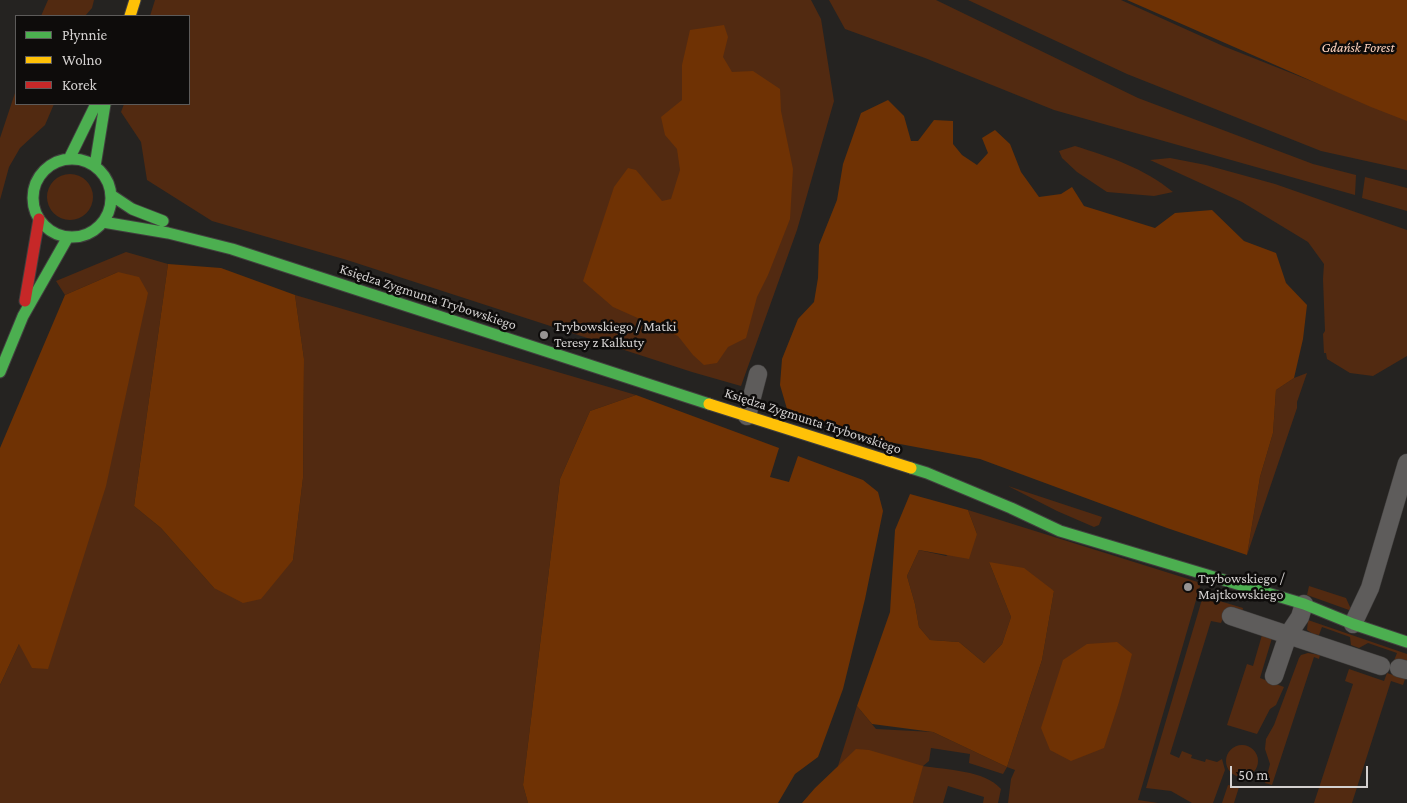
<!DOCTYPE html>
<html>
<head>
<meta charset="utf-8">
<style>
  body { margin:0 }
  #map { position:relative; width:1407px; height:803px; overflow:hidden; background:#252321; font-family:"Crimson Pro",serif }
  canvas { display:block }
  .legend { position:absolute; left:15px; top:15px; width:175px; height:90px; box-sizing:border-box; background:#0e0c0b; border:1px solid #5d5b5a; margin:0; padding:6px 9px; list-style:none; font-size:15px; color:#d4d1d0 }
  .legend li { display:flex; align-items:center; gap:10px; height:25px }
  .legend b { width:25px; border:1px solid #5d5b5a }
  .scale { position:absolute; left:1230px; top:766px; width:138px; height:22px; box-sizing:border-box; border:2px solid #d4d1d0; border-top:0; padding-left:6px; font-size:15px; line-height:18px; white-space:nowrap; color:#d4d1d0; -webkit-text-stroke:4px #0e0c0b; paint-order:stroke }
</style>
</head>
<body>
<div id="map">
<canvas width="1407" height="803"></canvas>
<ul class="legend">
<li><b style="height:6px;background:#4caf50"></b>Płynnie</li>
<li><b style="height:6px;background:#ffc107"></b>Wolno</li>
<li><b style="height:6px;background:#c62828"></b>Korek</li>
</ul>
<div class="scale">50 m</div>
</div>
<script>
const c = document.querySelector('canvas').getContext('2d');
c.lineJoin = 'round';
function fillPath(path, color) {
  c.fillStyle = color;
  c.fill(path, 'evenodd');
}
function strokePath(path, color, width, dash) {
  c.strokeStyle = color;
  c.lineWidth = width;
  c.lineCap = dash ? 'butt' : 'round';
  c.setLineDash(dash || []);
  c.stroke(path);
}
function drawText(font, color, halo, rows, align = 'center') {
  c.font = font + ' "Crimson Pro",serif';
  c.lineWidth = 5;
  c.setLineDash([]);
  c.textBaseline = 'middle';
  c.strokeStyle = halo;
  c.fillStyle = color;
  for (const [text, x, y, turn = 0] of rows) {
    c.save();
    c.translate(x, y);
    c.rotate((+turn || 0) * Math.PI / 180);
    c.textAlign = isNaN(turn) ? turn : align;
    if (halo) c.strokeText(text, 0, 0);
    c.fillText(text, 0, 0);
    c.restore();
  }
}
fillPath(new Path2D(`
  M 48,0 L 94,0 L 92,8 L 85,16 L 41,16 Z
  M 155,0 L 811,0 L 821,19 L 834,101 L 797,230 L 741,386 L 692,372 L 347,260 L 212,221 L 147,180 L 141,142 L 121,112 L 124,104 L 189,104 L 189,16 L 150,16 Z
  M 829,0 L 936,0 L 1138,98 L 1313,164 L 1356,175 L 1355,195 L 1054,110 L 925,58 L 845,29 Z
  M 968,0 L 1121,0 L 1223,46 L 1407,119 L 1407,170 L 1321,151 L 1127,74 Z
  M 16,90 L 16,104 L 54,104 L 45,125 L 20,148 L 9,167 L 0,200 L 0,138 Z
  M 1075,146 C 1110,157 1144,168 1173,192 L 1154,196 L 1107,192 L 1077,172 L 1062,158 L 1059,151 Z
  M 1170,158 L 1206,165 L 1275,184 L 1407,230 L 1407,356 L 1373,376 L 1350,373 L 1327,359 L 1326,353 L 1324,353 L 1323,334 L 1325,331 L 1323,279 L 1324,264 L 1308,242 L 1242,202 L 1150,160 Z
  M47 197a23 23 0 1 1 46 0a23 23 0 1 1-46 0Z
  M 1365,177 L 1407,188 L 1407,211 L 1362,198 Z
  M 126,252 L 168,264 L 134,506 L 161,528 L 214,588 L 293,560 L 303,478 L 304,359 L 295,295 L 636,395 L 590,411 L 560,479 L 523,785 L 528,803 L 0,803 L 0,685 L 19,644 L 118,272 L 65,295 L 56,281 Z
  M 1307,373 L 1297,402 L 1297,408 L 1247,555 L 1260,477 L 1273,433 L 1276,390 L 1294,378 Z
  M 1008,486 L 1102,517 L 1099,525 L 1094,527 L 1057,511 Z
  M 968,510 L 1201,583 L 1138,800 L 1158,803 L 1008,803 L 1011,779 L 1015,770 L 1007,767 L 1003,774 L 969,763 L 970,754 L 931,748 L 929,761 L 923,766 C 946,770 985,770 1001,789 L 998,803 L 983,803 L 984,797 L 948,786 L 943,803 L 913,803 L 922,766 L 838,766 L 857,706 L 876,729 L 933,732 L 1007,767 L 1042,660 L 1054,591 L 989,562 L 1011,617 L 1002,644 L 984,663 L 959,642 L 930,640 L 919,627 L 915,604 L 907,576 L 919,550 L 946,556 L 977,534 Z
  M 1309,586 L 1346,598 L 1350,607 L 1354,608 L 1349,610 L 1307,595 Z
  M 1203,596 L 1243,608 L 1242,613 L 1223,618 L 1221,623 L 1211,621 L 1170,754 L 1179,758 L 1182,751 L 1192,755 L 1191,758 L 1205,762 L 1206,759 L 1217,762 L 1222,759 L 1225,770 L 1213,803 L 1192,803 L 1171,791 L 1146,788 Z
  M 1308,620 L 1407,654 L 1407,668 L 1393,663 L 1397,653 L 1368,643 L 1359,648 L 1351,645 L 1350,637 L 1322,627 L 1319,635 L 1313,634 L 1307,630 Z
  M 1262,635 L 1272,638 L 1260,678 L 1284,687 L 1276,705 L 1270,709 L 1257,734 L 1227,725 L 1247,664 L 1253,666 Z
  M 1308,653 L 1320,655 L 1319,659 L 1314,657 L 1272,785 L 1265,783 L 1270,764 L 1265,749 L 1266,739 L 1274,725 L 1299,658 L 1301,655 Z
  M 1349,669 L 1384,681 L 1387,673 L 1405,679 L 1403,685 L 1391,681 L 1352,803 L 1314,803 L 1353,684 L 1345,681 Z
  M1226 761a16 16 0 1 1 32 0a16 16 0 1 1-32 0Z
  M 1228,785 L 1239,787 L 1234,803 L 1222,803 Z`), '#522a11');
fillPath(new Path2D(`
  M 1127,0 L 1407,0 L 1407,121 L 1371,107 Z
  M 724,25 L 728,37 L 723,57 L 732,72 L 753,71 L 780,89 L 781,111 L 793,169 L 790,219 L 768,275 L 757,297 L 746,338 L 728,347 L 717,363 L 704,365 L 693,355 L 678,336 L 613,307 L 583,281 L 614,187 L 628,168 L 636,170 L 662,201 L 671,199 L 680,170 L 677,149 L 665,135 L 661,117 L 682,100 L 682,65 L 690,30 Z
  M 888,100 L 904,116 L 911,141 L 918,141 L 934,120 L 953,121 L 953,144 L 962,155 L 977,165 L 988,153 L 982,138 L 995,130 L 1010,144 L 1021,172 L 1039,197 L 1061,194 L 1072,187 L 1084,206 L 1155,228 L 1175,213 L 1212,210 L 1244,241 L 1276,253 L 1286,283 L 1307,305 L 1303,339 L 1294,378 L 1276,390 L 1273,433 L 1260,477 L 1247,555 L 1167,528 L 980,459 L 889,442 L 787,409 L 780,385 L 782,359 L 798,319 L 814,302 L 818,278 L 819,245 L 837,200 L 843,164 L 861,113 Z
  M 168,264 L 221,268 L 295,295 L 304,359 L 303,478 L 293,560 L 261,599 L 243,603 L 214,588 L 161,528 L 134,506 Z
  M 118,272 L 139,277 L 148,293 L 106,486 L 48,669 L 32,668 L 19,644 L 0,685 L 0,448 L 65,295 Z
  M 636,395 L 779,448 L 770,477 L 789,482 L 798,456 L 863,480 L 878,492 L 883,511 L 865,599 L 843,689 L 818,757 L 795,774 L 778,803 L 528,803 L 523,785 L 560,479 L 590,411 Z
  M 910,494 L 968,510 L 977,534 L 969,559 L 919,550 L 907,576 L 915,604 L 919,627 L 930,640 L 959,642 L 984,663 L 1002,644 L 1011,617 L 989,562 L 1024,568 L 1054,591 L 1042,660 L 1007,767 L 933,732 L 872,724 L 857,706 L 890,612 L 895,530 Z
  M 1117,642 L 1132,654 L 1119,702 L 1104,748 L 1071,761 L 1050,750 L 1041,728 L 1063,660 L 1087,644 Z
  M 856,749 L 869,750 L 923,766 L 913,803 L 802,803 L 815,788 Z`), '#6f3204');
const street = new Path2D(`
  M 747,416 L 758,374
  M 1231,616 L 1381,666
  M 1353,624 L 1370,588 L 1407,463
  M 1399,668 L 1407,670
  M 1274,676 L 1288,635 L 1300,617 L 1304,604`);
const fast = new Path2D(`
  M33 198a39 39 0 1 1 78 0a39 39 0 1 1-78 0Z
  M 69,159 L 96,104
  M 95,166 L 105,104
  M 111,195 L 132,209 L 163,221
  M 103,222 L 168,233 L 232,249 L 709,404
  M 0,372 L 23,316 L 68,237
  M 911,468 L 927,473 L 1011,508 L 1060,531 L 1304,604 L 1353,624 L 1407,642`);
const slow = new Path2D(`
  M 130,16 L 135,0
  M 709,404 L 911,468`);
const jam = new Path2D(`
  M 25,301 L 39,219`);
strokePath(street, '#413f3e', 19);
strokePath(fast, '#413f3e', 13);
strokePath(slow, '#413f3e', 13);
strokePath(jam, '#413f3e', 13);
strokePath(street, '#5e5c5b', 18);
strokePath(fast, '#4caf50', 11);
strokePath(slow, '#ffc107', 11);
strokePath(jam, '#c62828', 11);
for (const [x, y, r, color] of [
  [544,335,5,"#979493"],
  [1188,587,5,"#979493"]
]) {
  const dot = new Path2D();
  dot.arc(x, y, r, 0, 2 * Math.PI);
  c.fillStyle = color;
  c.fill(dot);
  strokePath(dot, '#0e0c0b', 2);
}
drawText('italic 14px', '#fed2bc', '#0e0c0b', [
  ["Gdańsk Forest",1358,48]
]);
drawText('14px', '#d4d1d0', '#0e0c0b', [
  ["Księdza Zygmunta Trybowskiego",428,297,18],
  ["Księdza Zygmunta Trybowskiego",813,421,18]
]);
drawText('14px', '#d4d1d0', '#0e0c0b', [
  ["Trybowskiego / Matki",554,327],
  ["Teresy z Kalkuty",554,343],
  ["Trybowskiego /",1198,579],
  ["Majtkowskiego",1198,595]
], 'left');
</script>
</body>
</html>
